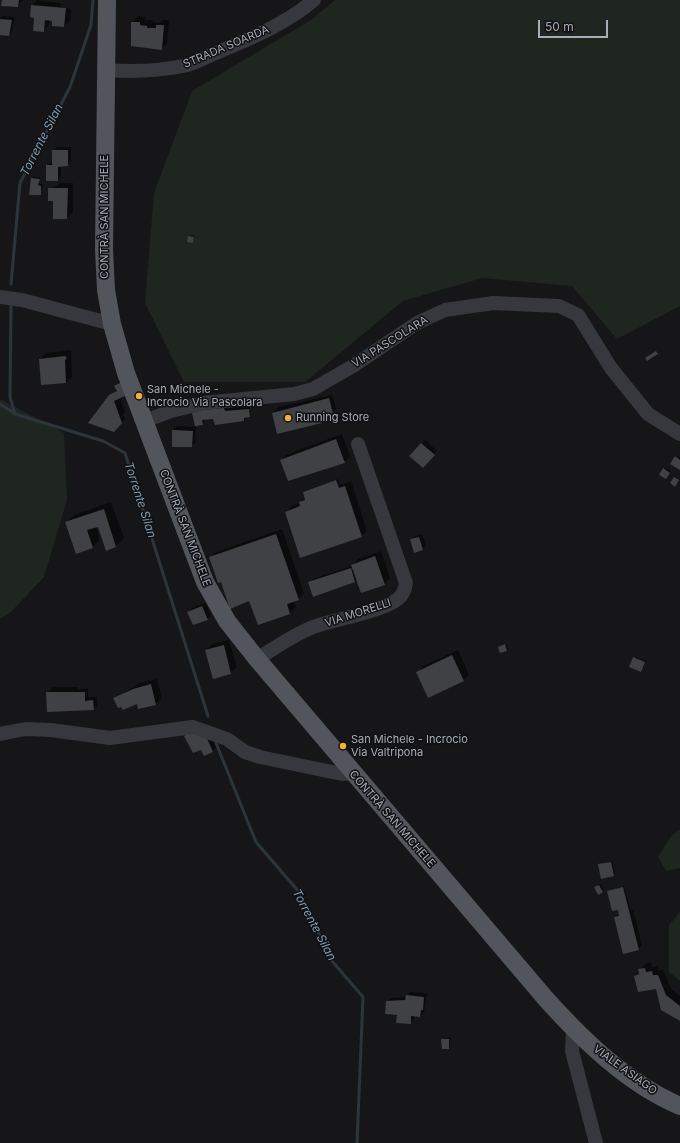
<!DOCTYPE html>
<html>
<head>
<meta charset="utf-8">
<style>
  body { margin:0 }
  #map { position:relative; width:680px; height:1143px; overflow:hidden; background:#161618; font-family:Inter,sans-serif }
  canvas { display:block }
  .scale { position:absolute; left:538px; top:20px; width:70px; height:18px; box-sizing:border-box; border:2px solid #a8adb8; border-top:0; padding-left:5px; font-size:12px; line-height:14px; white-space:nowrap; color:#a8adb8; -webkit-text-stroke:3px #111113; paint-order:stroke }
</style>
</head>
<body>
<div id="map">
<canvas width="680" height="1143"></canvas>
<div class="scale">50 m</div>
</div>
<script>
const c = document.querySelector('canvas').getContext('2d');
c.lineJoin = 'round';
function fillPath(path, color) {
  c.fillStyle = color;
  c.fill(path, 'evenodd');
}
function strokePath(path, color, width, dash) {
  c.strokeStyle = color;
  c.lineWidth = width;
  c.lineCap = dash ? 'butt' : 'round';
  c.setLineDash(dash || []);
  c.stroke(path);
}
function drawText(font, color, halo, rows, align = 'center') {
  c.font = font + ' Inter,sans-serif';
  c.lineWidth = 3;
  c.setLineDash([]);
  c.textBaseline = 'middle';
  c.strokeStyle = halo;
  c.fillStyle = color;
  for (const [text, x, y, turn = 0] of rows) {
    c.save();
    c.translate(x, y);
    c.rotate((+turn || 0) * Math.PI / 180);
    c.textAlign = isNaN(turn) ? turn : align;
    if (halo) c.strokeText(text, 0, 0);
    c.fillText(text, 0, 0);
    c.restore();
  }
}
fillPath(new Path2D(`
  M 335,0 L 680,0 L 680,306 L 617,339 L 572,286 L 482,278 L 403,301 L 305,382 L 184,382 L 145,303 L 154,193 L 192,91 L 311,20 Z
  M 0,399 L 64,433 L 67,500 L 44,577 L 11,612 L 0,619 Z
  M 680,829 L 680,868 L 666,871 L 658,857 L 671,836 Z
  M 680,912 L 680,981 L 669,972 L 669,925 Z`), '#1e261f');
fillPath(new Path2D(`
  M 3,0 L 23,0 L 18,6 Z
  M 37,0 L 61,3 L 61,7 L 71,9 L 70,21 L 64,26 L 50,20 L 49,25 L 44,31 L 35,17 L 32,6 Z
  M 2,16 L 15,17 L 12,31 L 9,35 L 0,34 L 0,18 Z
  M 138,16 L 145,17 L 145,20 L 153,20 L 153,22 L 159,23 L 163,20 L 169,20 L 167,44 L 162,49 L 132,22 Z
  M 57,147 L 71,147 L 71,161 L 67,165 L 61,165 L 61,177 L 57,180 L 47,165 L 53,162 L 53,151 Z
  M 33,177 L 40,177 L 39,184 L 43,184 L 40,194 L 32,178 Z
  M 60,183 L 73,183 L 73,212 L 67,218 L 54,200 L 49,189 L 55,187 Z
  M 191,235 L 195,236 L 193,242 L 189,236 Z
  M 71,350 L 72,377 L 66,382 L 40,359 L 46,353 Z
  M 126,381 L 127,383 L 132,381 L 134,387 L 120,397 L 125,412 L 123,414 L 125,419 L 118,427 L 114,431 L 90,422 L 111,395 L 131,384 L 130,382 L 115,391 L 117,385 Z
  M 332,395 L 336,408 L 332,412 L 326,414 L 327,416 L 321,422 L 273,413 L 278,407 Z
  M 228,404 L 228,408 L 246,406 L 246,408 L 250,408 L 251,415 L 244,420 L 204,419 L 203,424 L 193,413 Z
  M 177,426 L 196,427 L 195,443 L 191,446 L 173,430 Z
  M 342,434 L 350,456 L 344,462 L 281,460 L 285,456 L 298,450 Z
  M 425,440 L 437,451 L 426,463 L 410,456 Z
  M 677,456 L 680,457 L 680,469 L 675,457 Z
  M 665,467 L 671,471 L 667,476 L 660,475 Z
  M 338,479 L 340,485 L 351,481 L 367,531 L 362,536 L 287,512 L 292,506 L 300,503 L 305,497 L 304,492 L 305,491 Z
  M 111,502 L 124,538 L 116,546 L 107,549 L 98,526 L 96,526 L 100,540 L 93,547 L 67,522 L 74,515 Z
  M 282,529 L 304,593 L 298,599 L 293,601 L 296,607 L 290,613 L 258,624 L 250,600 L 210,558 L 216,552 Z
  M 422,534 L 426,546 L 422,549 L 411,540 L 415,536 Z
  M 381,551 L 390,578 L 384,584 L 357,579 L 355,581 L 309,583 L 313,579 L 352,566 L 358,559 Z
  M 206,603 L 211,616 L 207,620 L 188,612 L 192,608 Z
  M 229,640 L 237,667 L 231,673 L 214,678 L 206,650 L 212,644 Z
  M 506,644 L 508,649 L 506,651 L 499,647 Z
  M 458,650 L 469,675 L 464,680 L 418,672 L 423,666 Z
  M 636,657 L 646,661 L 641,671 L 634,658 Z
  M 157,679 L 162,698 L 156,704 L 139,708 L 137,702 L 114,698 L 140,683 Z
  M 53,687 L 78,687 L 78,689 L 88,688 L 88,697 L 97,697 L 97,706 L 93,709 L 47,693 Z
  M 210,728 L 218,746 L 212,752 L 191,730 Z
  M 612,861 L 615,874 L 613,875 L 599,865 Z
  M 600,884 L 604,890 L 602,892 L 597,886 Z
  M 624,886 L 631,911 L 633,910 L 642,945 L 638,949 L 615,917 L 620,914 L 619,908 L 608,891 Z
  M 651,962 L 652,967 L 657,966 L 659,970 L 663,970 L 672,990 L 680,996 L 680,1020 L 657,988 L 635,976 L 645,964 Z
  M 410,992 L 427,993 L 424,1012 L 420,1016 L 414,1015 L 414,1019 L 410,1023 L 398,1014 L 387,1002 L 391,998 L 406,997 Z
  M 450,1037 L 450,1046 L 449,1048 L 442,1039 Z`), '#0007');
strokePath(new Path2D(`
  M 11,284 L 20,183 L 70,87 L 91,25 L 93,0
  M 11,306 L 10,397 L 15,414 L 103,441 L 125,453 L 208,716
  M 0,404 L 15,414
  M 216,743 L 256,842 L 299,892 L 332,961 L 363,997 L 357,1143`), '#2c353c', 3);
fillPath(new Path2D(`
  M 2,0 L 19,0 L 18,7 L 1,6 Z
  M 31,5 L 66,8 L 64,27 L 52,26 L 52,21 L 45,20 L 44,32 L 33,31 L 34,18 L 30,17 Z
  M 0,19 L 12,20 L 9,36 L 0,35 Z
  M 131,22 L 140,22 L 140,25 L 147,26 L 147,28 L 156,28 L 156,25 L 164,25 L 162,50 L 131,46 Z
  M 52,150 L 68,150 L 68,166 L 58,167 L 58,181 L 46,181 L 46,165 L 52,165 Z
  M 31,178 L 40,179 L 38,185 L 41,186 L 41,195 L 29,195 Z
  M 48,188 L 68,188 L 67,219 L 53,219 L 53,201 L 48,201 Z
  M 188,236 L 194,237 L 193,243 L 187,242 Z
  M 656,351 L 658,354 L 647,361 L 645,358 Z
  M 65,356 L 67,358 L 65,360 L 66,383 L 41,385 L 39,359 Z
  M 124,381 L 129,394 L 114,401 L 122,423 L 114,432 L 88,423 L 109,395 L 117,391 L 114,386 Z
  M 329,398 L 333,413 L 320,416 L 322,423 L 277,434 L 272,413 Z
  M 224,408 L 225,411 L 249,409 L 250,417 L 244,418 L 244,421 L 215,425 L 213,419 L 202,420 L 203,425 L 195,426 L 192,413 L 201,410 Z
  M 172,430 L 193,431 L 192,447 L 172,447 Z
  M 336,439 L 345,463 L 288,481 L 280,460 Z
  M 421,443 L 435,455 L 423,468 L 409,456 Z
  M 675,456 L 680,460 L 680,470 L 670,464 Z
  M 663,468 L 670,473 L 666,479 L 659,475 Z
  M 674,477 L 679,480 L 675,487 L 670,483 Z
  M 336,480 L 339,488 L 345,486 L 362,537 L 300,558 L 285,512 L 300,506 L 299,502 L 305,500 L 303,492 Z
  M 104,509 L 116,547 L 106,551 L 98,527 L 87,530 L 93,548 L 76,554 L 65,522 Z
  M 276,534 L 299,600 L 287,604 L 290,614 L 258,625 L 249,601 L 230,609 L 221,582 L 218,583 L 209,557 Z
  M 419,537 L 423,550 L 414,553 L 410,539 Z
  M 375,556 L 385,585 L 361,593 L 351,565 Z
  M 351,568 L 355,582 L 313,597 L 308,582 Z
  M 202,606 L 208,620 L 193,625 L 187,612 Z
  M 505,644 L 507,651 L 500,653 L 498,647 Z
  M 224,645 L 231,674 L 213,679 L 205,650 Z
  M 452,655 L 464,681 L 428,698 L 416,672 Z
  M 633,657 L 645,662 L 641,672 L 629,667 Z
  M 151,684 L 156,705 L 138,709 L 137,704 L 123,710 L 121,707 L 118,708 L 113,698 L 133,689 Z
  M 46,692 L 85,692 L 85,701 L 93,700 L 94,710 L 47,712 Z
  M 192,732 L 205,734 L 213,752 L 204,756 L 201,750 L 193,753 L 184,736 Z
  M 611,862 L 614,876 L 601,879 L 598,864 Z
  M 599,885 L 603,892 L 598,895 L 594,887 Z
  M 623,887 L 639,950 L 623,954 L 614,917 L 619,916 L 618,910 L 612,911 L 607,891 Z
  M 645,968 L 646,972 L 652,971 L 653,975 L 658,975 L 666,995 L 680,1006 L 680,1021 L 661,1010 L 656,989 L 638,992 L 634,976 L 639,974 L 638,969 Z
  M 406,995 L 424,997 L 423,1010 L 421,1010 L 420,1017 L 411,1016 L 411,1024 L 396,1023 L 397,1015 L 385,1014 L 386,1001 L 405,1000 Z
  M 441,1039 L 449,1039 L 449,1049 L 442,1049 Z`), '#404145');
strokePath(new Path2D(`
  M 106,70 C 131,72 158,71 183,66 C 192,65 202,59 211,55 C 246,40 285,25 314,0
  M 0,297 L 22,300 L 112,324
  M 145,421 L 171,411 L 204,403 L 294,394 L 313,389 L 353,366 L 417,323 L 445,310 L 493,303 L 559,306 L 578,315 L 611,368 L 648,414 L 680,434
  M 257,659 C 275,648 293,635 313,627 C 335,619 381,612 398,599 C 403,595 405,589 406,583 L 358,444
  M 0,734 L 26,729 L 51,730 L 110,738 L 193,727 L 227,739 L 245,752 L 260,757 L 342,774 L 353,773
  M 573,1029 L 572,1051 L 596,1143`), '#37383d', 14);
strokePath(new Path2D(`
  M 107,0 L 104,249 L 106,290 L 112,324 L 126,373 L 205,582 L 227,621 L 257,659 L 546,999 C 583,1040 628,1084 680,1106`), '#53555c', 18);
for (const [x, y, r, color] of [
  [139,396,4,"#f2b134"],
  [288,418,4,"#f2b134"],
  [343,746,4,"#f2b134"]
]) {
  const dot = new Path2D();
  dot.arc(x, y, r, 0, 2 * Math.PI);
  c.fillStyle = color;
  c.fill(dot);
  strokePath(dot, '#111113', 1.5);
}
drawText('11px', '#a8adb8', '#111113', [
  ["STRADA SOARDA",226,47,-23],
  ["CONTRÀ SAN MICHELE",105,217,-90],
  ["VIA PASCOLARA",390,342,-32],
  ["CONTRÀ SAN MICHELE",185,528,69],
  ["VIA MORELLI",358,613,-18],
  ["CONTRÀ SAN MICHELE",392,819,49],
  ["VIALE ASIAGO",625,1070,36]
]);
drawText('11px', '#a8adb8', '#111113', [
  ["San Michele -",147,390],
  ["Incrocio Via Pascolara",147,403],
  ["Running Store",296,418],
  ["San Michele - Incrocio",351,740],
  ["Via Valtripona",351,753]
], 'left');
drawText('italic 12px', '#7f9bb3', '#111113', [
  ["Torrente Silan",42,140,-63],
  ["Torrente Silan",140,500,72],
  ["Torrente Silan",314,925,62]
]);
</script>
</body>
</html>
